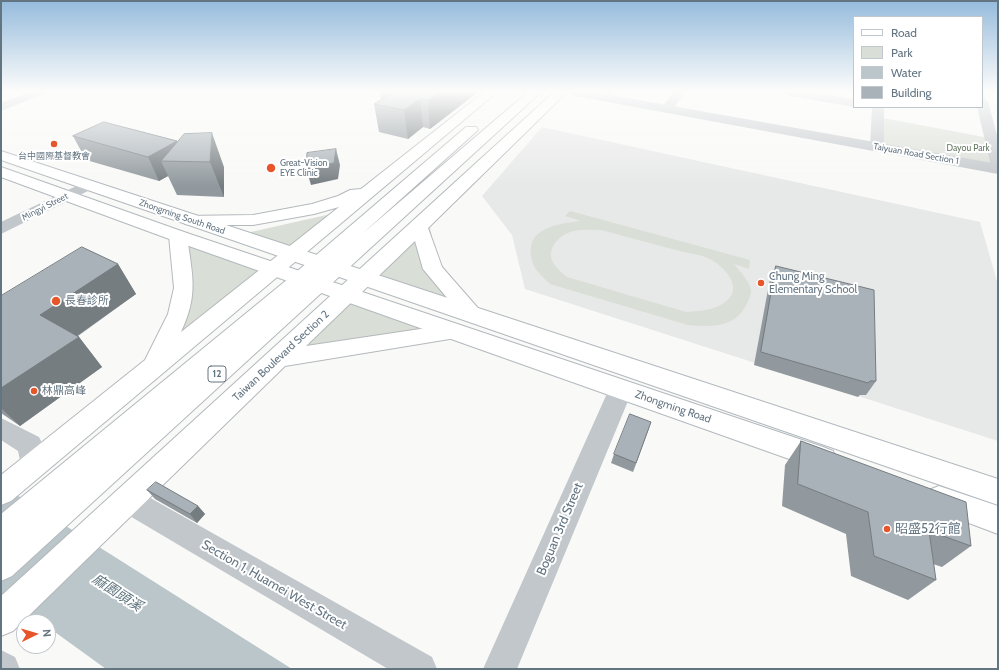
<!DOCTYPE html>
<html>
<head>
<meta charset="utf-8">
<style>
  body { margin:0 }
  #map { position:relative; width:999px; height:670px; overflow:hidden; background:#f9f9f7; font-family:Cabin,sans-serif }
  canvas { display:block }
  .frame { position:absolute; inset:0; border:2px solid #647582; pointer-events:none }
  .legend { position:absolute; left:853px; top:16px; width:130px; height:92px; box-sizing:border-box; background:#fff; border:1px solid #c1c8cd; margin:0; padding:5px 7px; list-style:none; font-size:12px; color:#647582 }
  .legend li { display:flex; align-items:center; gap:8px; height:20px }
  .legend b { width:20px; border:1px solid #c1c8cd }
  .north { position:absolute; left:16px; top:614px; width:40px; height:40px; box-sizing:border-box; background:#fff; border:1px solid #c1c8cd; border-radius:50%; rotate:85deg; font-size:11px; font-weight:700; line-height:16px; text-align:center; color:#647582 }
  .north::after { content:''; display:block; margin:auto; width:14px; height:18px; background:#e6562a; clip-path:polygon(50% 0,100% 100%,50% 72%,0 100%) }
</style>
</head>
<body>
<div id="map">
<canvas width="999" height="670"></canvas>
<div class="frame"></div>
<ul class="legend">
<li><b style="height:5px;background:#fff"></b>Road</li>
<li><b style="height:11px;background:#d9ded6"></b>Park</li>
<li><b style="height:11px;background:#bac6ca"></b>Water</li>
<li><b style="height:11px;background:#a9b2b8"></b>Building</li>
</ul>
<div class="north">N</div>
</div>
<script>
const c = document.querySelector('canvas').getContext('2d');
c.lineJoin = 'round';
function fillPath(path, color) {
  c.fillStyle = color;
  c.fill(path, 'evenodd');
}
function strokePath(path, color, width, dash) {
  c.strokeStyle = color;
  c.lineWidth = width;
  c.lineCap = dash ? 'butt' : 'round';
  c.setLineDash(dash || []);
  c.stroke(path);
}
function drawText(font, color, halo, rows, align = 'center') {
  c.font = font + ' Cabin,"Noto Sans TC",sans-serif';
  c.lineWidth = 4;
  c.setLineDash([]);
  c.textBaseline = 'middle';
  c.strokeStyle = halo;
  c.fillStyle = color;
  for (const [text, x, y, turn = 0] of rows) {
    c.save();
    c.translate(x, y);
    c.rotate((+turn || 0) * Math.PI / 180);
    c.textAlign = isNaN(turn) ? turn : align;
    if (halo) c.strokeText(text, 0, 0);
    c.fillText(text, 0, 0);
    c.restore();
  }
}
fillPath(new Path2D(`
  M 542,127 L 980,222 L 998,285 L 998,441 L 525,289 L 512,235 L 482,196 Z`), '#e7e8e8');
fillPath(new Path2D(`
  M 883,118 L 984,137 L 995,167 L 881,146 Z
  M 570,211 L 750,260 L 749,269 L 734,264 C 740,272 749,280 751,290 C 751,296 748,302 745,307 C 733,328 710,327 688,325 L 550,284 C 545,279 537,272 534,266 C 520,229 555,224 581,221 L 565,216 ZM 601,230 C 626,237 651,243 676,250 C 686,253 699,254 708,258 C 721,264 740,282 731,296 C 721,310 702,311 686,312 L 567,277 C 555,267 545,258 555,243 C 558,239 564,234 570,232 C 579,229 592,230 601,230 Z
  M 340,212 L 292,249 L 242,234 Z
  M 429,223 L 436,257 L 451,277 L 462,304 L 373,274 Z
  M 183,242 L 265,271 L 166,353 Z
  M 350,301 L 437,330 L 289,354 Z`), '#d9ded6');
fillPath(new Path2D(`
  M 1,485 L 292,669 L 106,669 L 48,627 L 48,622 L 41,622 L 1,593 Z`), '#bac6ca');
const secondary = new Path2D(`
  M 1,151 L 998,479 L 998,505 L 1,160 Z
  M 1,167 L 184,232 L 823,447 L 833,451 L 836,459 L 833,467 L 823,471 L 172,240 L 1,177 Z
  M 939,486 L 998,506 L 998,534 L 929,508 L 925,499 L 929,490 Z`);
const primary = new Path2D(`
  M 484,92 L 497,92 L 11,501 L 1,505 L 1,475 L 145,360 L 168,314 L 174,288 L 169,236 L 172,232 L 178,231 L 184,232 L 187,236 C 192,275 199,294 181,332 L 339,207 L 314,214 L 253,225 L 191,225 L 185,224 L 182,220 L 185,216 L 253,215 L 312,204 L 338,196 L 350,190 L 361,189 Z
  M 528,92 L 541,92 L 12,576 L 1,581 L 1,514 L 294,274 L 466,127 L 476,127 L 478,130 L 362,234 Z
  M 554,92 L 567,92 L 428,228 L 442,267 L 477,307 L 481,312 L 477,317 L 470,319 L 463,317 L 423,269 L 415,241 L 306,346 L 454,324 L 462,327 L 465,332 L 462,337 L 285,366 L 13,631 L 1,636 L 1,596 Z`);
strokePath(secondary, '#b2b9be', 2);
strokePath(primary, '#b4b9bd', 2);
fillPath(new Path2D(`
  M 30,92 L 46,92 L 44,94 L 1,111 L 1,103 Z
  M 673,92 L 685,92 L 671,112 L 663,112 L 661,109 Z
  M 783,92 L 809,92 L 854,99 L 854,107 L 789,96 Z
  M 982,97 L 988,101 L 998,139 L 998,170 L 993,169 L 991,166 L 977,107 L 982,107 Z
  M 872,107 L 884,107 L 884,147 L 882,150 L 872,150 L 870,147 Z
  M 89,180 L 94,182 L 97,185 L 94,188 L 1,234 L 1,222 Z
  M 621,380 L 629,383 L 633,389 L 517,669 L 483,669 L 609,389 L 613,383 Z
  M 1,418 L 39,437 L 43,445 L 47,465 L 43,473 L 34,476 L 25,473 L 21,465 L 18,451 L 1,440 Z
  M 128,487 L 138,491 L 432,657 L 437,669 L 388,669 L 118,509 L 114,500 L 118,491 Z
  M 1,650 L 15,657 L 20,669 L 1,669 Z`), '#c2c7cb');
fillPath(new Path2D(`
  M 569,92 L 594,92 L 998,164 L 998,174 L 575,96 Z`), '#c2c7cb');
fillPath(secondary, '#fff');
fillPath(primary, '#fff');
fillPath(new Path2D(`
  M 380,92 L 478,92 L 430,129 L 423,127 L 408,139 L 379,132 L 374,104 L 381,99 Z
  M 73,136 L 177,141 L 177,142 L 224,167 L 224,197 L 177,195 L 168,176 L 159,181 L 86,160 Z
  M 118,264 L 136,294 L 78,336 L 79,337 L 102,367 L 20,426 L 1,413 L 1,296 Z
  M 776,266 L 876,381 L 866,395 L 860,395 L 858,397 L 754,365 L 770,279 Z
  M 651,422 L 633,472 L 611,463 L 614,454 Z
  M 801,441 L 971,546 L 942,567 L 933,564 L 936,580 L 908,600 L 851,576 L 846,534 L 782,506 L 785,465 Z
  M 147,490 L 198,506 L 205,514 L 197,523 L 155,499 Z`), '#91999e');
fillPath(new Path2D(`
  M 440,92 L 478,92 L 430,129 L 428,100 Z
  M 420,99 L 423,127 L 408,139 L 404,110 Z
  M 212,133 L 224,167 L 224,197 L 210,162 Z
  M 177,141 L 186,161 L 161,161 L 168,176 L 159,181 L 148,157 Z
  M 336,149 L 340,165 L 338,179 L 311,185 L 306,168 Z
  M 118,264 L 136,294 L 64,345 L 40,315 Z
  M 79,337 L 102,367 L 20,426 L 1,408 L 1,388 Z
  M 651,422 L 648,431 L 633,472 L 636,463 Z
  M 198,506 L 205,514 L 197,523 L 190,514 Z`), '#767d81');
const building = new Path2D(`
  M 386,92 L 440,92 L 428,100 L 420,99 L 404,110 L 374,104 L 392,93 Z
  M 104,122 L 177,141 L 148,157 L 73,136 Z
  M 212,133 L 210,162 L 161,161 L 184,134 Z
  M 336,149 L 334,163 L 306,168 L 307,153 Z
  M 82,247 L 118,264 L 40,315 L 79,337 L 1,388 L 1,296 Z
  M 776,266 L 874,290 L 876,381 L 870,381 L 868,383 L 761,352 Z
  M 630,414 L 651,422 L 636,463 L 614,454 Z
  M 801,441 L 966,502 L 971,546 L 929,531 L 936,580 L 874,556 L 868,512 L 798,484 Z
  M 156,482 L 198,506 L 190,514 L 147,490 Z`);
fillPath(building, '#a9b2b8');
strokePath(building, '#767d81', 1);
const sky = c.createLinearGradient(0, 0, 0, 186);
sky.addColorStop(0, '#95bbdc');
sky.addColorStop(0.49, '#fcfcfb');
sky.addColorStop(1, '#fcfcfb00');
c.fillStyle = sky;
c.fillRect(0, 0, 999, 186);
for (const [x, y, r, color] of [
  [54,144,4,"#e6562a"],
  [271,168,5,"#e6562a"],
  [761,283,4,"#e6562a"],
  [56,301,5,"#e6562a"],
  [34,391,4,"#e6562a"],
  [887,529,4,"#e6562a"]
]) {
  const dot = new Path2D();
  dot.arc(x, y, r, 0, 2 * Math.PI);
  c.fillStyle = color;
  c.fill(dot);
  strokePath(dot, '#fff', 1.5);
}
drawText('9px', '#677a63', '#fff', [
  ["Dayou Park",968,148]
]);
drawText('9px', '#647582', '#fff', [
  ["Taiyuan Road Section 1",916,154,10],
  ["Mingyi Street",45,207,-27],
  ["Zhongming South Road",182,217,19]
]);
drawText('9px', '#647582', '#fff', [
  ["台中國際基督教會",54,156],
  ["Great-Vision",280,163,"left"],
  ["EYE Clinic",280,173,"left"]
]);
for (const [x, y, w] of [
  [217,374,18]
]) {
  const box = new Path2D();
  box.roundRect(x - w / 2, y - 8, w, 16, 3);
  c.fillStyle = '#fff';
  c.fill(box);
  strokePath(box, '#647582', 1);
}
drawText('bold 10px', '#647582', null, [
  ["12",217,374]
]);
drawText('11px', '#647582', '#fff', [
  ["Chung Ming",769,277],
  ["Elementary School",769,290],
  ["長春診所",65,301],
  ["林鼎高峰",42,391]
], 'left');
drawText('11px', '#647582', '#fff', [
  ["Taiwan Boulevard Section 2",281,356,-43],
  ["Zhongming Road",673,407,19]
]);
drawText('13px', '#647582', '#fff', [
  ["Boguan 3rd Street",560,529,-67],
  ["Section 1, Huamei West Street",274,585,30]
]);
drawText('13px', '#647582', '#fff', [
  ["昭盛52行館",895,529]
], 'left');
drawText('italic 14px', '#5e747c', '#fff', [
  ["麻園頭溪",117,593,33]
]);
</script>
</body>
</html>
